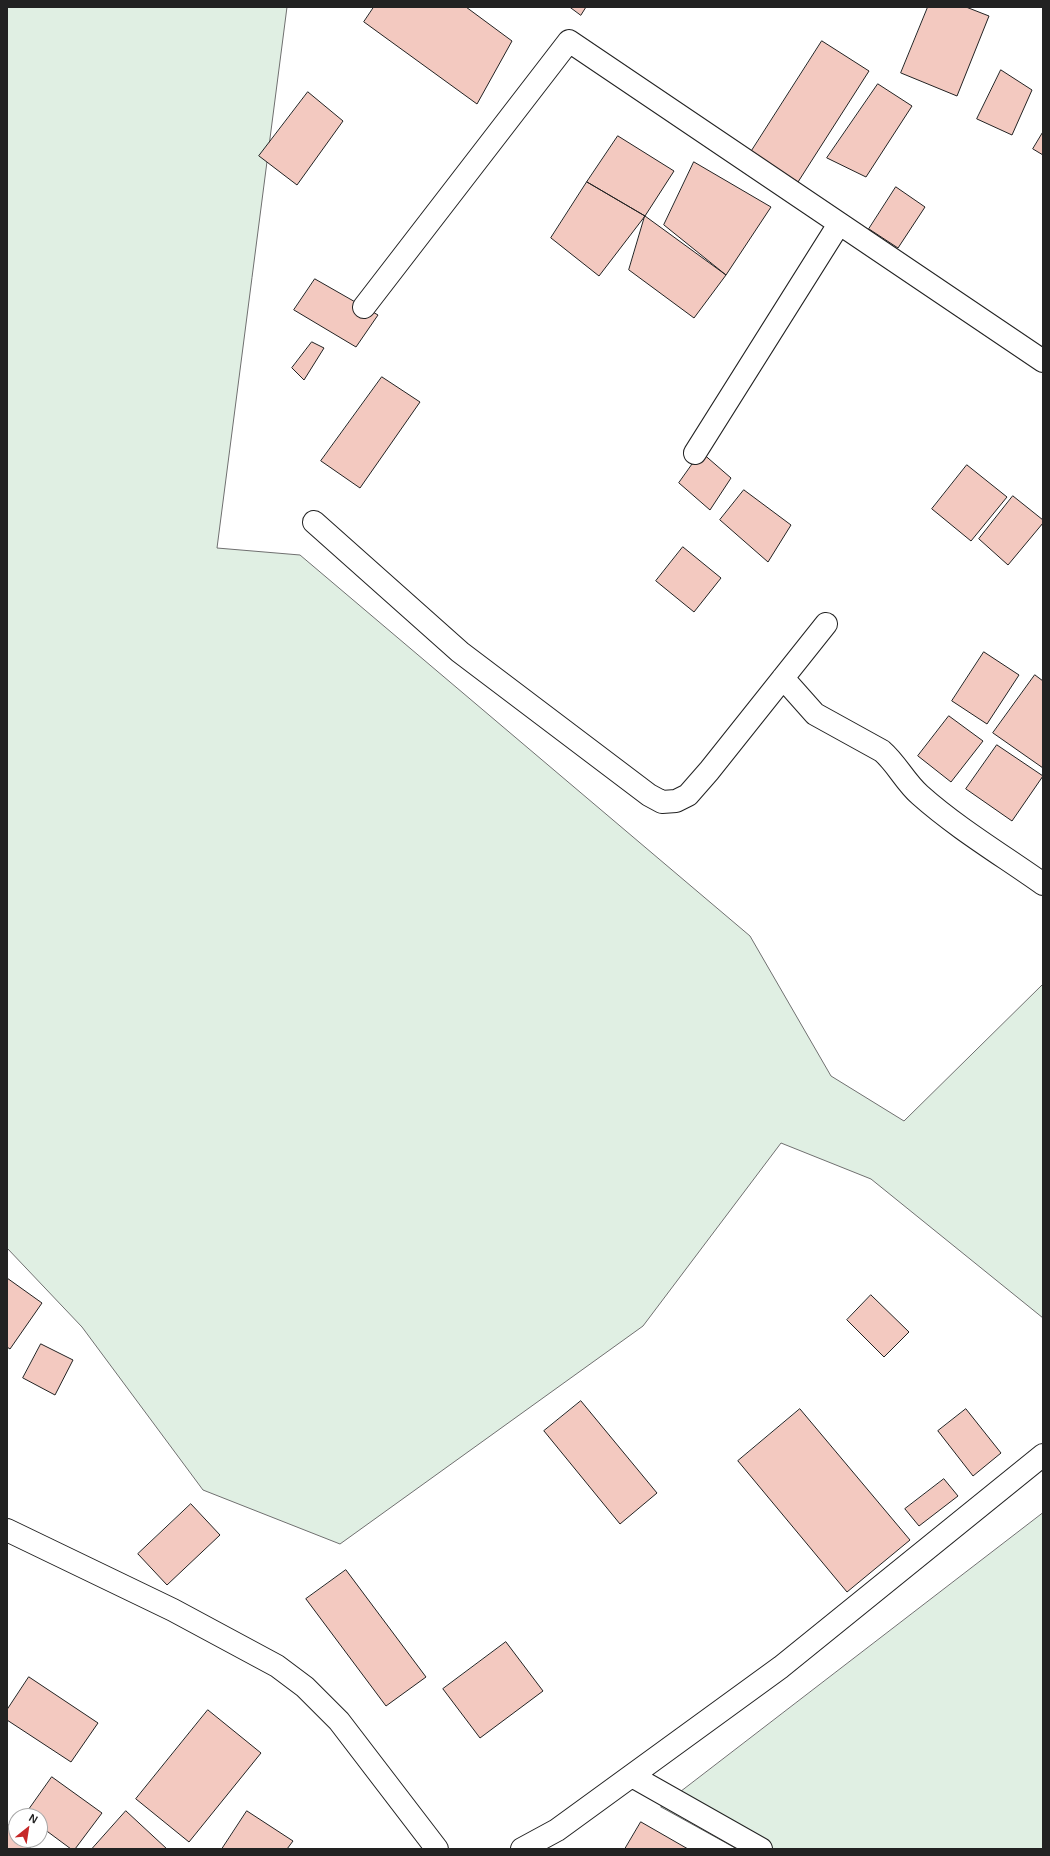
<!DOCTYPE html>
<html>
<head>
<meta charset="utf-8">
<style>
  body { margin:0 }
  #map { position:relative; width:1050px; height:1856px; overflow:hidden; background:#fff; font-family:Helvetica,sans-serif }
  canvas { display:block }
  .frame { position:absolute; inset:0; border:8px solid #222; pointer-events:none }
  .north { position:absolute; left:8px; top:1808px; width:40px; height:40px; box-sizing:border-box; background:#fff; border:1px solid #a7a7a7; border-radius:50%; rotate:30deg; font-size:11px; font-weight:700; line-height:16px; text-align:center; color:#222 }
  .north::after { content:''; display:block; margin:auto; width:14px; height:18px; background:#c62828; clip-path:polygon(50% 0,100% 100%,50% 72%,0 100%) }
</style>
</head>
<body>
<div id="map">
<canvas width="1050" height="1856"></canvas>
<div class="frame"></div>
<div class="north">N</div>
</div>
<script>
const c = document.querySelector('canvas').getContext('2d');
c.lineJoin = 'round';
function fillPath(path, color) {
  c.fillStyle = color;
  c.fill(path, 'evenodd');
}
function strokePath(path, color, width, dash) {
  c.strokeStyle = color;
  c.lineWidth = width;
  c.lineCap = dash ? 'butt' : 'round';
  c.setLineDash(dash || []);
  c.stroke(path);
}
const green = new Path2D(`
  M 7,7 L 287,7 L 217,548 L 300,555 L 750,936 L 831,1076 L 904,1121 L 1043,984 L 1043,1318 L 871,1179 L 781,1143 L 643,1326 L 340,1544 L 203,1490 L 82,1327 L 7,1248 Z
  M 1043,1513 L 1043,1849 L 737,1849 L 661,1807 Z`);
fillPath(green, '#e0efe3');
strokePath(green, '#6f6f6f', 1);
const building = new Path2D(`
  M 374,7 L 466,7 L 512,41 L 477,104 L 364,22 Z
  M 570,7 L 586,7 L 581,15 Z
  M 928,7 L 966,7 L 989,16 L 957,96 L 901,73 Z
  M 822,41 L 869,71 L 798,182 L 751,152 Z
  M 1001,70 L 1032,90 L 1012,135 L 977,119 Z
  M 878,84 L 912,106 L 866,177 L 827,158 Z
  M 308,92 L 343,121 L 297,185 L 259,156 Z
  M 1043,132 L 1043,155 L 1033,149 Z
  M 618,136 L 674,171 L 645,216 L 587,182 Z
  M 694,162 L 771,207 L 726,275 L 664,225 Z
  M 587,182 L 645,216 L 599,276 L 551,238 Z
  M 896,187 L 925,207 L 898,248 L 869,229 Z
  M 645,216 L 726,275 L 694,318 L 629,270 Z
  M 315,279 L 378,315 L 356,347 L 294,310 Z
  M 312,342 L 324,348 L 304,380 L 292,368 Z
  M 382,377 L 420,402 L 360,488 L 321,461 Z
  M 701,452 L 731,478 L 710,510 L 679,483 Z
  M 967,465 L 1007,497 L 971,541 L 932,509 Z
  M 744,490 L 791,525 L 768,562 L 720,520 Z
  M 1013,496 L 1043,520 L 1043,523 L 1008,565 L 979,539 Z
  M 683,547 L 721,578 L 694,612 L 656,581 Z
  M 984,652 L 1019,675 L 987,724 L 952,701 Z
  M 1035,675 L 1043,681 L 1043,768 L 993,733 Z
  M 949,716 L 983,741 L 951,782 L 918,756 Z
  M 997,745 L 1043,776 L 1012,821 L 966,789 Z
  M 7,1278 L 42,1303 L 10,1349 L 7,1347 Z
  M 871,1295 L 909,1332 L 884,1357 L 847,1320 Z
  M 41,1344 L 73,1360 L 55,1395 L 23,1378 Z
  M 581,1401 L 657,1493 L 620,1524 L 544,1431 Z
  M 800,1409 L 910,1540 L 847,1592 L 738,1461 Z
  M 966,1409 L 1001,1453 L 973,1476 L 938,1431 Z
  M 944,1479 L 958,1496 L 919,1526 L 905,1509 Z
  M 191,1504 L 220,1535 L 167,1585 L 138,1554 Z
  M 346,1570 L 426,1677 L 386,1706 L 306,1599 Z
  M 506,1642 L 543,1691 L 480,1738 L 443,1689 Z
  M 29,1677 L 98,1723 L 71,1762 L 7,1720 L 7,1710 Z
  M 208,1710 L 261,1753 L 189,1842 L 136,1799 Z
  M 52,1777 L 102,1813 L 75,1849 L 71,1849 L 40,1826 L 40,1816 L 25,1815 Z
  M 126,1811 L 167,1849 L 92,1849 Z
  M 247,1811 L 293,1841 L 287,1849 L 222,1849 Z
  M 641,1822 L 688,1849 L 625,1849 Z
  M 7,1824 L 16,1830 L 16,1840 L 29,1840 L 33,1843 L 29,1849 L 7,1849 Z`);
fillPath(building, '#f3c9c0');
strokePath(building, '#222', 1);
const street = new Path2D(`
  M 364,307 L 569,41 L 1043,361
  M 695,453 L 839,224
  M 314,522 L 460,652 L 649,795 L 662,802 L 676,801 L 688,795 L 709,771 L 826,624
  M 783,678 L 815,714 L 882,751 C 897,764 905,782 920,795 C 957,828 1002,855 1043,884
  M 7,1530 L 173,1610 L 277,1666 L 305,1687 L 339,1721 L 437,1849
  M 632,1776 L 761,1849
  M 522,1849 L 557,1830 L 781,1667 L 1043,1455`);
strokePath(street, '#222', 24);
strokePath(street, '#fff', 22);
</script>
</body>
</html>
